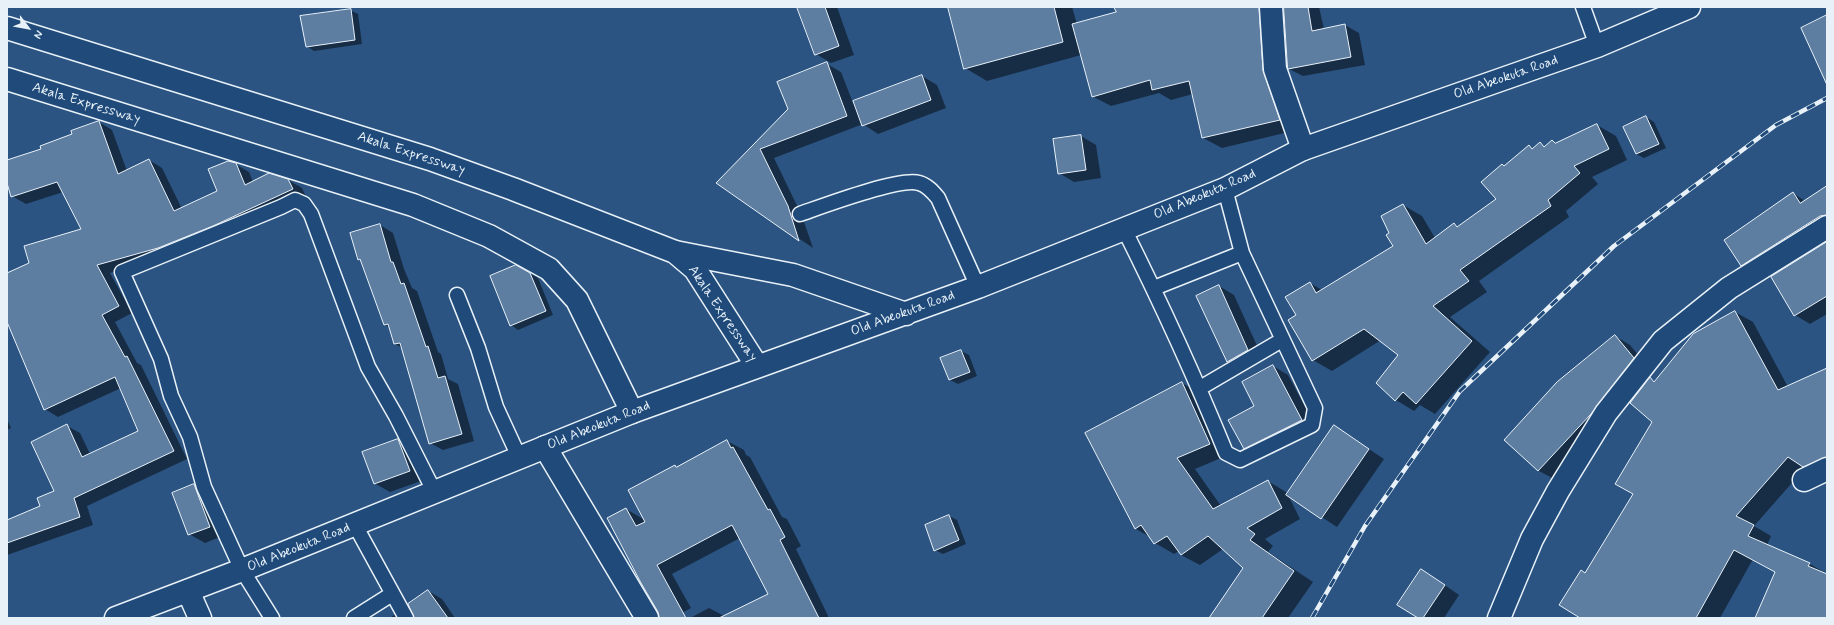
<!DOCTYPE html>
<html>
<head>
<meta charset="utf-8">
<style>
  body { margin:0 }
  #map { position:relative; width:1834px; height:625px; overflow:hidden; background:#2b5482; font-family:Mynerve,sans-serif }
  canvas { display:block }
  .frame { position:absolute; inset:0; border:8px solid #e8f1f8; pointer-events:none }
  .north { position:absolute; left:8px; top:8px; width:40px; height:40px; -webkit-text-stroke:3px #1f4a7a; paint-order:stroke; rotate:122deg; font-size:11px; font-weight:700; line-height:16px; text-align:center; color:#e8f1f8 }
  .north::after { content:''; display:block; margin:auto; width:14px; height:18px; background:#e8f1f8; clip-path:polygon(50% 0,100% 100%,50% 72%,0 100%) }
</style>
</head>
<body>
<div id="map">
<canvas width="1834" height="625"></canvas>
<div class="frame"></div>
<div class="north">N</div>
</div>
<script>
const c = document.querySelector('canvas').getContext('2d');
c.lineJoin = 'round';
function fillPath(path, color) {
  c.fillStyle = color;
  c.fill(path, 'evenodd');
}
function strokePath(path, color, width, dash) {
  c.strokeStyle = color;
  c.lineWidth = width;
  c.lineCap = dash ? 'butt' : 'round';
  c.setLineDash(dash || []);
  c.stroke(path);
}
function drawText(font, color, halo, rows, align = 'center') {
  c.font = font + ' Mynerve,sans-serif';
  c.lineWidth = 3.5;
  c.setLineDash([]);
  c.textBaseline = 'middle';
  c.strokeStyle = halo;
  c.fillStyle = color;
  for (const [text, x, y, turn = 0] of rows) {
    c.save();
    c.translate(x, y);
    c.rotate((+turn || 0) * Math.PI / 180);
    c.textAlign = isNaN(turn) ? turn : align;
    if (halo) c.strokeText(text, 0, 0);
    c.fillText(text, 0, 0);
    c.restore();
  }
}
fillPath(new Path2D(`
  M 798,7 L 837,7 L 854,55 L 831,63 L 816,54 Z
  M 960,7 L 1072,7 L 1077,24 L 1117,13 L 1115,7 L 1270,7 L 1297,130 L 1222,148 L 1203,138 L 1193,94 L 1171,100 L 1159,93 L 1111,106 L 1092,96 L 1081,55 L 987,81 L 965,68 Z
  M 1284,7 L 1319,7 L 1324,29 L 1345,25 L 1359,33 L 1365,65 L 1303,76 L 1289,69 Z
  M 350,10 L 358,14 L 362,44 L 314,51 L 307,46 Z
  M 827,64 L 841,72 L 853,103 L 922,76 L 937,85 L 946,108 L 878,134 L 863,124 L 774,158 L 802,216 L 813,248 L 718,183 L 789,109 Z
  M 1646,117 L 1654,122 L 1666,148 L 1644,158 L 1636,154 Z
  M 99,122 L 112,130 L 127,171 L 149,160 L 162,168 L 182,209 L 219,192 L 235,164 L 249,172 L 253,182 L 288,180 L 302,188 L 306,197 L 227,233 L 172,256 L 110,273 L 132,313 L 115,322 L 137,363 L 141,365 L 187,459 L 87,506 L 93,525 L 7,555 L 7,521 L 41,507 L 56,492 L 67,426 L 80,433 L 90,454 L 139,432 L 121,388 L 58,417 L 45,409 L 9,323 L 7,324 L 7,274 L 31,264 L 82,230 L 63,192 L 26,204 L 12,196 L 7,180 L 7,161 L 43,149 Z
  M 1597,125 L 1616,136 L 1627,160 L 1592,177 L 1598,184 L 1566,211 L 1569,217 L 1479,281 L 1487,292 L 1450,317 L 1490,352 L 1435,414 L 1420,405 L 1414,411 L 1396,400 L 1399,354 L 1381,340 L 1332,371 L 1313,360 L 1297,316 L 1310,283 L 1322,290 L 1394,247 L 1390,234 L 1403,205 L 1422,216 L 1435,238 L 1454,224 L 1459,227 L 1498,200 L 1502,165 L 1505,166 L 1529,146 L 1534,149 L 1540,144 L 1545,147 L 1552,141 L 1556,144 Z
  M 1081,136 L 1096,145 L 1101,178 L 1074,182 L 1059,173 Z
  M 1827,187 L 1827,230 L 1757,274 L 1742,265 L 1793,193 L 1805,201 Z
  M 380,225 L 393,233 L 404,269 L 412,288 L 417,291 L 438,352 L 441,354 L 448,379 L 458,384 L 474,441 L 443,450 L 430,443 L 402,348 L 395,344 L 391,328 L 385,325 L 362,261 L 358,259 Z
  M 1827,252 L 1827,314 L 1810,324 L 1795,315 Z
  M 516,266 L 538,278 L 553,315 L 518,330 L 511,325 Z
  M 1219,286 L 1234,295 L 1263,359 L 1243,370 L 1228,362 L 1197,297 Z
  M 1735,312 L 1753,322 L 1788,387 L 1827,369 L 1827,474 L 1806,467 L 1754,526 L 1771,536 L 1767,545 L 1810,564 L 1827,574 L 1827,618 L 1781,618 L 1776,572 L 1753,559 L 1720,618 L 1582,618 L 1585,574 L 1634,493 L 1653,421 L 1650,379 L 1655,381 Z
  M 1615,336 L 1630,345 L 1648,367 L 1554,479 L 1539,471 L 1505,440 Z
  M 961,351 L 969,355 L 977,376 L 958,384 L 950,380 L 942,359 Z
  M 1273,366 L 1288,375 L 1317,429 L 1260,457 L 1244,448 L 1256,406 Z
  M 1182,383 L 1201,394 L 1228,455 L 1195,469 L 1221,506 L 1268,481 L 1286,492 L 1288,495 L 1334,426 L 1384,459 L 1337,527 L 1288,495 L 1300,519 L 1265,539 L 1273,546 L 1268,552 L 1313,582 L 1288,618 L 1210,618 L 1244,568 L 1223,549 L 1200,565 L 1181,555 L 1179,551 L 1174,554 L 1155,543 L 1150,537 L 1136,529 L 1086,433 Z
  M 7,419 L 11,428 L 7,430 Z
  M 398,440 L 413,449 L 424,480 L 390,492 L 374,483 Z
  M 727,441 L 744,450 L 746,455 L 750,457 L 782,517 L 787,519 L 801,546 L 796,549 L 829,618 L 690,618 L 709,608 L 724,616 L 769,594 L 740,538 L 672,574 L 691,608 L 673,618 L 626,509 L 645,520 L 675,466 L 677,467 Z
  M 194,485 L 209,494 L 225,535 L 205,543 L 189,534 Z
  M 949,516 L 957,520 L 966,544 L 943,554 L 935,550 Z
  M 1436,579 L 1459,595 L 1444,618 L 1419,618 Z
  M 428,591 L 442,599 L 455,618 L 415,618 Z
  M 394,615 L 399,618 L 390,618 Z`), '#0007');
const building = new Path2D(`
  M 797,7 L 825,7 L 839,46 L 815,55 Z
  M 948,7 L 1054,7 L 1063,42 L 964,69 Z
  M 1114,7 L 1259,7 L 1263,70 L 1280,120 L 1202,138 L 1189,81 L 1152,90 L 1150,80 L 1092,97 L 1072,24 L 1116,12 Z
  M 1284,7 L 1308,7 L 1312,31 L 1345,24 L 1351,57 L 1288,69 Z
  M 351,9 L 355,40 L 306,47 L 300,16 Z
  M 1827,15 L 1827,85 L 1801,28 Z
  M 827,62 L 847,116 L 760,149 L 788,206 L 799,241 L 716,183 L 788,109 L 777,82 Z
  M 922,75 L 931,100 L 862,126 L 853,101 Z
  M 1646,116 L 1659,144 L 1636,154 L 1623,127 Z
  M 99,121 L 118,174 L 149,159 L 174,211 L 217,191 L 208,169 L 228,161 L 236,163 L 245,185 L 269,173 L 288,179 L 293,189 L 213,226 L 158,248 L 97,265 L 119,306 L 102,315 L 125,357 L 127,356 L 174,451 L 74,498 L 80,517 L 7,543 L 7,520 L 40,506 L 37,498 L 54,491 L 31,442 L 67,424 L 82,457 L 138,431 L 115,377 L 44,410 L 7,322 L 7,273 L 29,263 L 24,246 L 81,229 L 57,182 L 11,197 L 7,183 L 7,160 L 41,149 L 40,146 L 72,134 L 71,131 Z
  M 1597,124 L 1609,149 L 1574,166 L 1580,173 L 1548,200 L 1551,206 L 1460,270 L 1469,281 L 1433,306 L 1472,341 L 1416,404 L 1403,392 L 1395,401 L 1376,383 L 1398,355 L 1364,329 L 1312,361 L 1288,320 L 1296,315 L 1285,297 L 1310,282 L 1316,293 L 1393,246 L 1386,235 L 1389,233 L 1381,216 L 1403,204 L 1426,244 L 1454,223 L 1457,227 L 1496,199 L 1481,182 L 1502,164 L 1504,166 L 1529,145 L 1532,149 L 1540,142 L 1544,147 L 1552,140 L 1555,143 Z
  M 1081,135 L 1086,170 L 1058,174 L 1053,139 Z
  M 1827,186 L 1827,215 L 1820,216 L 1741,266 L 1724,240 L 1793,192 L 1800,203 Z
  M 380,224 L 391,262 L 393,262 L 401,284 L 404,283 L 426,347 L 428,346 L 438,378 L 445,376 L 462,434 L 429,444 L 400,343 L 394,344 L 388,324 L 384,325 L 360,259 L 358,260 L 350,233 Z
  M 1827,242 L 1827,296 L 1794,316 L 1771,277 Z
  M 516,265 L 530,273 L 546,311 L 510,326 L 490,276 Z
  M 1219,285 L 1248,350 L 1227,362 L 1196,296 Z
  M 1735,311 L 1778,390 L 1827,368 L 1827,457 L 1803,467 L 1788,457 L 1736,516 L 1754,525 L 1748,536 L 1810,563 L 1808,566 L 1827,574 L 1827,618 L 1755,618 L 1775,572 L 1734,550 L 1696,618 L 1580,618 L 1559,605 L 1581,570 L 1585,573 L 1633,494 L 1615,484 L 1652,422 L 1630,403 L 1650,377 L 1654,382 L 1693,334 Z
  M 1615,335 L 1634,358 L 1591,414 L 1538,471 L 1504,440 L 1557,382 Z
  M 961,350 L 970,372 L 949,380 L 940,358 Z
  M 1273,365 L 1302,420 L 1244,449 L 1228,420 L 1254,406 L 1242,382 Z
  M 1182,382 L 1210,444 L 1177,458 L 1213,509 L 1268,480 L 1282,508 L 1247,528 L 1255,534 L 1250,540 L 1294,571 L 1262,618 L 1209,618 L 1243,568 L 1208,536 L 1181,555 L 1167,536 L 1154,544 L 1141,525 L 1135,529 L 1085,433 Z
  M 1334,425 L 1369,449 L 1321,519 L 1286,495 Z
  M 398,439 L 410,471 L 374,484 L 362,452 Z
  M 727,440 L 731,448 L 733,447 L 768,510 L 770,509 L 785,537 L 780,540 L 819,618 L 719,618 L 768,594 L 732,525 L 657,565 L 686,618 L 659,618 L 658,612 L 641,583 L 607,518 L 626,508 L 636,526 L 645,522 L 628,490 L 675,465 L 676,467 Z
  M 194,484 L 210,527 L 188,535 L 172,493 Z
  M 949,515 L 959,540 L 934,551 L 925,525 Z
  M 1421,569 L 1445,585 L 1423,618 L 1418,618 L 1397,605 Z
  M 428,590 L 448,618 L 414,618 L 408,604 Z`);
fillPath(building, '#5d7da1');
strokePath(building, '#e8f1f8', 1);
const lane = new Path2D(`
  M 1583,7 L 1597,46
  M 800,214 C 823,206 900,177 919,183 C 927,185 933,192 938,198 L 978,287
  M 1124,229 C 1161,303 1195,377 1226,453 L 1240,460 L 1312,425 L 1315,408 L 1242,253 L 1225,189
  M 1154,288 L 1242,253
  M 457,295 L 478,348 L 496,407 L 519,457
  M 1200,388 L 1282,340
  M 355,525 L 406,618
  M 272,618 L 242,570 L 204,487 L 190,437 L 171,396 L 161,359 L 122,272 L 281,207 L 295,200 L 304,204 L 311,214 L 368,367 L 396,416 L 435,493
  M 354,618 L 392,594`);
const street = new Path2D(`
  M 1271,7 L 1275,69 L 1303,149
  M 545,447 L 647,618
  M 1804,480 L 1827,469
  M 188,591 L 200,618
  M 1499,618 L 1532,539 L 1558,491 L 1606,413 L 1663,341 L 1729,288 L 1827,227`);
const primary = new Path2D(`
  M 7,28 L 430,159 L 513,189 L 675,252 L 695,269 L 757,366
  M 7,79 L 413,205 L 489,236 L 549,269 L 577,300 L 632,412`);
const highway = new Path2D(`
  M 675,252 L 793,275 L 906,314
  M 116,618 L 242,570 L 632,412 L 978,287 L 1225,189 L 1303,149 L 1597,46 L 1689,7`);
strokePath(lane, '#e8f1f8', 17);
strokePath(street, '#e8f1f8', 25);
strokePath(primary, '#e8f1f8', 25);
strokePath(highway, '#e8f1f8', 25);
strokePath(lane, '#1f4a7a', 14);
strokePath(street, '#1f4a7a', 22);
strokePath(primary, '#1f4a7a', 22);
strokePath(highway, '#1f4a7a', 22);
const rail = new Path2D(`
  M 1312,618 L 1365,526 L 1460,391 L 1614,246 L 1776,125 L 1827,98`);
strokePath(rail, '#e8f1f8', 4.5);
strokePath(rail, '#1f4a7a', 3, [9]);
drawText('14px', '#e8f1f8', '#1f4a7a', [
  ["Old Abeokuta Road",1506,78,-19],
  ["Akala Expressway",86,104,17],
  ["Akala Expressway",411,154,18],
  ["Old Abeokuta Road",1205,195,-23],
  ["Akala Expressway",722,314,56],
  ["Old Abeokuta Road",903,314,-20],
  ["Old Abeokuta Road",599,426,-22],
  ["Old Abeokuta Road",299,548,-22]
]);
</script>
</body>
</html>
